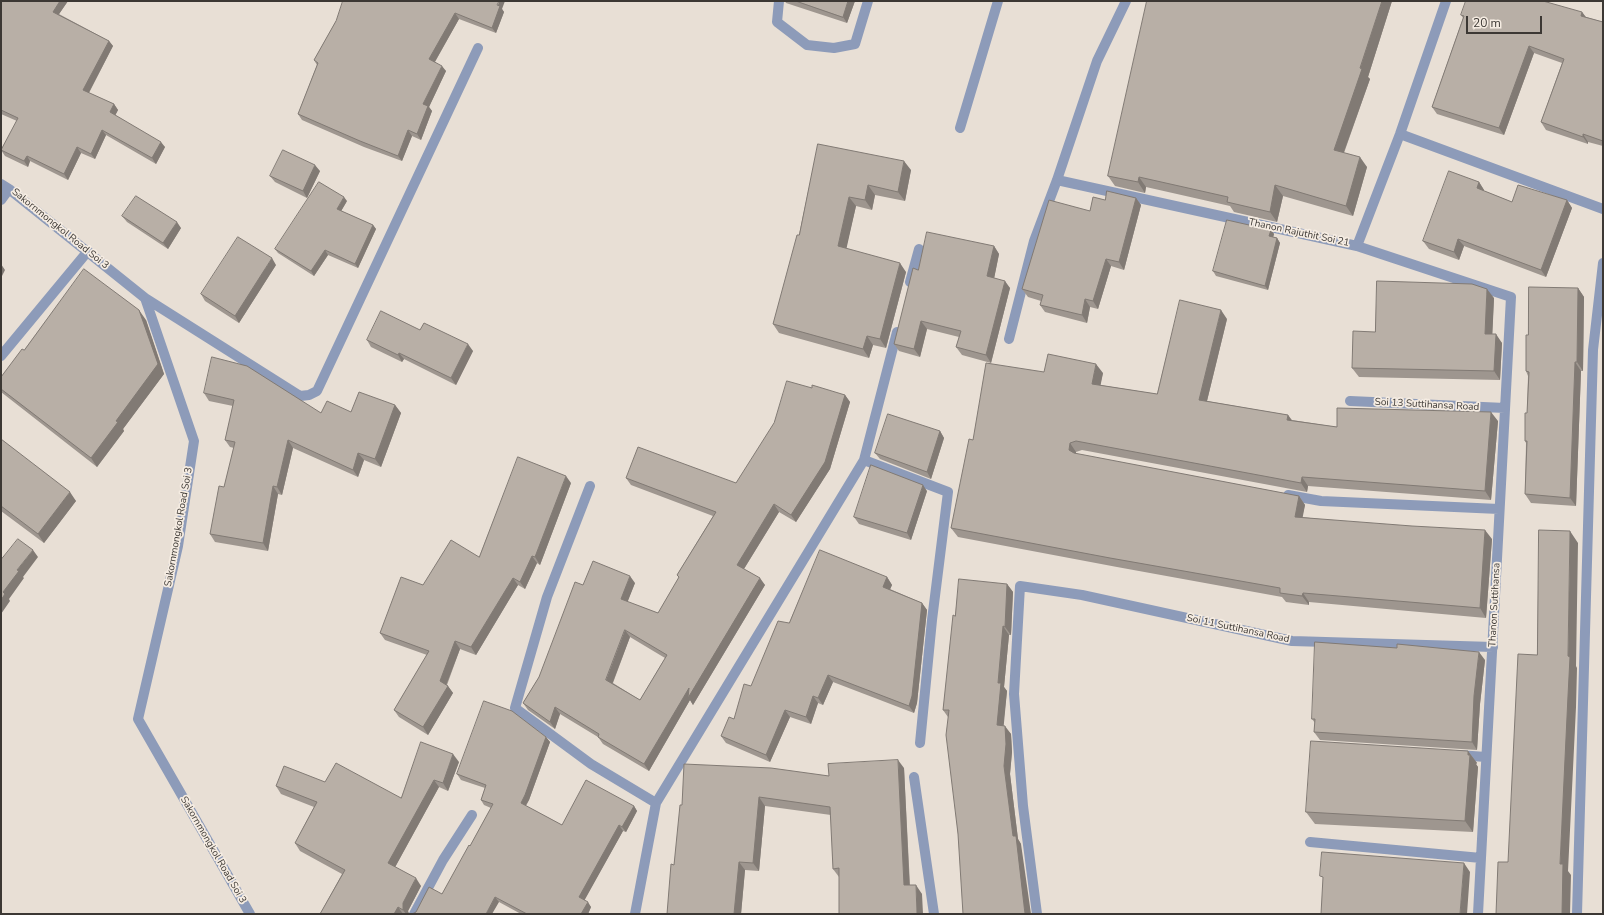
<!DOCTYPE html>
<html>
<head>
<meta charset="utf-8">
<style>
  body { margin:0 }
  #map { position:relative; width:1604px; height:915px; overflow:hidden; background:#e8dfd5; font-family:"Nunito Sans",sans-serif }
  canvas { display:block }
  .frame { position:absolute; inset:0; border:2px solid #3c3834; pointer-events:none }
  .scale { position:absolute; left:1466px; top:16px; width:76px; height:18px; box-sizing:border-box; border:2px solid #3c3834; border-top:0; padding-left:5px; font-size:12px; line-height:14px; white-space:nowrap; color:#3c3834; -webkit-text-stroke:3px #f5ece2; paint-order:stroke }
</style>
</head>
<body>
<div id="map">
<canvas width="1604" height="915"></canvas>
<div class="frame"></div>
<div class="scale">20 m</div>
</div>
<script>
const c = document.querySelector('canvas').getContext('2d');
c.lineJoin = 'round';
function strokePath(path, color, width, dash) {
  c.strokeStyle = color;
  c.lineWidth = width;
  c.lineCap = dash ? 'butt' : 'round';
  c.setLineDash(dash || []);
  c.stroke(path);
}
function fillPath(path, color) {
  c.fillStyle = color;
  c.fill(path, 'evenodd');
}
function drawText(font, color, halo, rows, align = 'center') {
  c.font = font + ' "Nunito Sans",sans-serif';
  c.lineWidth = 3.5;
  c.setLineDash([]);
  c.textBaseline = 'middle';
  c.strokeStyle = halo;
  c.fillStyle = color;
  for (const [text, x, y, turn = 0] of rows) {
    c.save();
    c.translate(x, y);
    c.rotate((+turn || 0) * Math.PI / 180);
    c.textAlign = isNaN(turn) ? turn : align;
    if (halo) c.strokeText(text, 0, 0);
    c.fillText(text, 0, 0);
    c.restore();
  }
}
strokePath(new Path2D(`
  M 779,1 L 777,22 L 807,45 L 834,48 L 855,44 L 868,1
  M 960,128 L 998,1
  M 1400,134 L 1603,209
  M 1057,180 L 1357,246 L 1400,134 L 1446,1
  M 1,184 L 9,189 L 145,298 L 194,441 L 178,546 L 138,719 L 250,914
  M 1,200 L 9,189
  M 1357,246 L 1511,297 L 1478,914
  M 910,282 L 919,249
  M 145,298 L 300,396 L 309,395 L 317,391 L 478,48
  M 1009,339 L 1034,241 L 1057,180 L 1097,61 L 1126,1
  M 1,356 L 88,251
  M 1350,401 L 1505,408
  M 864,460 L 948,492 L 932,620 L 920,743
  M 590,486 L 547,597 L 515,708 L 591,764 L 656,803
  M 1288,495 L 1321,501 L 1499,509
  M 1458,755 L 1486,757
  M 914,777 L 934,914
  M 1310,842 L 1481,858
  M 414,914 L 443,860 L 472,815
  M 635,914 L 656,803 L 864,460 L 897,332
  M 1037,914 L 1023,806 L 1014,694 L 1020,586 L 1082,595 L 1292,641 L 1493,647
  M 1577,914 L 1593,350 L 1603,263`), '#8d9bb9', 10);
fillPath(new Path2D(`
  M 1,1 L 68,1 L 59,14 L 109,41 L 113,46 L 89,93 L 114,104 L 118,110 L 115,115 L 165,147 L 156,164 L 106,135 L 95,159 L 81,153 L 68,180 L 30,161 L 28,167 L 5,156 L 1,150 L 17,121 L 1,114 Z
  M 785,1 L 855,1 L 847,23 L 786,3 Z
  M 1147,1 L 1392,1 L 1368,77 L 1370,79 L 1344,153 L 1367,167 L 1353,216 L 1283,196 L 1277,222 L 1234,212 L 1230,206 L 1146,187 L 1145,193 L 1115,186 L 1108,176 Z
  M 502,9 L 504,12 L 496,33 L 459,19 L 435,62 L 446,71 L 429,107 L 432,111 L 421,140 L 412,136 L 402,161 L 364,147 L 302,120 L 298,114 L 317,65 L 314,60 L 336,21 Z
  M 1582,12 L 1586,17 L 1603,22 L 1603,146 L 1588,142 L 1588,144 L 1546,130 L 1541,122 L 1562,63 L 1534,53 L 1504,135 L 1437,114 L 1432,107 L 1463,18 L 1461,15 Z
  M 818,144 L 911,170 L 905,201 L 875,195 L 872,210 L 856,206 L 846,248 L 906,272 L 886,348 L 873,345 L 869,358 L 779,333 L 773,324 L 799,235 Z
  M 320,171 L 307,198 L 275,182 L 270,176 Z
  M 1479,182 L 1484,190 L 1484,191 L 1512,202 L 1567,200 L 1572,208 L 1546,277 L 1464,246 L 1459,260 L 1429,249 L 1423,241 Z
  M 1136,198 L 1141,205 L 1124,270 L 1111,266 L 1098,309 L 1090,307 L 1087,323 L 1045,312 L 1040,305 L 1041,301 L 1028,297 L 1022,289 L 1090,211 L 1105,200 Z
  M 347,201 L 341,211 L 373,225 L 376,229 L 358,268 L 328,255 L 314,276 L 278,253 L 275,249 Z
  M 122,216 L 181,228 L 168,249 L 127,222 Z
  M 1271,230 L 1274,234 L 1273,237 L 1277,238 L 1280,243 L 1268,290 L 1216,276 L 1213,271 Z
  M 994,246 L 999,254 L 994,278 L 1010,288 L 991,363 L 962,355 L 956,347 L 959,337 L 927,329 L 920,357 L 899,351 L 894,344 L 918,270 Z
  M 276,265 L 239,323 L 205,301 L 201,294 Z
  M 1578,288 L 1584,297 L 1583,371 L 1581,371 L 1576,506 L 1531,503 L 1525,494 L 1526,443 L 1525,441 L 1527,413 L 1528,376 L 1526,371 Z
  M 1494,298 L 1492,334 L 1502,343 L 1500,380 L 1359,377 L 1352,368 L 1375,332 Z
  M 1227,319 L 1207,401 L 1288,415 L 1292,420 L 1337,427 L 1498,421 L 1491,500 L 1308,486 L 1307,492 L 1082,450 L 1076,452 L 1076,454 L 1299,496 L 1305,505 L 1302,517 L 1492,539 L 1486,618 L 1309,602 L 1309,605 L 1286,602 L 1282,597 L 1117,567 L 958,537 L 951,528 L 973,440 L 1044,372 L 1103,373 L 1100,385 L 1157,394 Z
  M 146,320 L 164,374 L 123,429 L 124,431 L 97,467 L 1,392 L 1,377 L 24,350 Z
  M 420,330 L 473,351 L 456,385 L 404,359 L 402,362 L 371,347 L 367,340 Z
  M 812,388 L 845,395 L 850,402 L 830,469 L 796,522 L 779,512 L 744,569 L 765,585 L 693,705 L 690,700 L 649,771 L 603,744 L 598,737 L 560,714 L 555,729 L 528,710 L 523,703 L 539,677 L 583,585 L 635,583 L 627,602 L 658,613 L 679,578 L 677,575 L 713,516 L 631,485 L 626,478 L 736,483 ZM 630,637 L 665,658 L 640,700 L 613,683 Z
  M 204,393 L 321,413 L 351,412 L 395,405 L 401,413 L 381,467 L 364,460 L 358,477 L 293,448 L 282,495 L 278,494 L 268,551 L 215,542 L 210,534 L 224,487 L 234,448 L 230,447 L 225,440 L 233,406 L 209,401 Z
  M 940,431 L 944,438 L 931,479 L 880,459 L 875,453 Z
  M 1,439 L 76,501 L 44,543 L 1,511 Z
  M 571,483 L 540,565 L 537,563 L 525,589 L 518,585 L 476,655 L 460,649 L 447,685 L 453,693 L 428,735 L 399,717 L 394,710 L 427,655 L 385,640 L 380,633 L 423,585 L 479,557 Z
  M 927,491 L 911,540 L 859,524 L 854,517 Z
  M 887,577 L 892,585 L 890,589 L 922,603 L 927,610 L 917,703 L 914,713 L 833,682 L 823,705 L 818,703 L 811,724 L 790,717 L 770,762 L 726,743 L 721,736 L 734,719 L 789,623 Z
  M 1007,584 L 1013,592 L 1011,635 L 1009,635 L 1004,687 L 1007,691 L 1003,726 L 1011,734 L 1012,752 L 1010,774 L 1018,839 L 1021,844 L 958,834 L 948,717 L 943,710 L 955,616 Z
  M 1485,660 L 1480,704 L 1477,750 L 1320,740 L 1314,732 L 1315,723 L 1312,719 Z
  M 546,737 L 550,742 L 529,800 L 526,806 L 562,825 L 634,806 L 637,811 L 626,832 L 623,831 L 584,900 L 591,907 L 588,914 L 521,914 L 499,902 L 416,912 L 442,894 L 470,846 L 491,808 L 484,805 L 481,800 L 485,788 L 461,780 L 457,774 Z
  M 1468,751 L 1477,763 L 1476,764 L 1478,767 L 1473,832 L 1315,824 L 1306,812 Z
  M 459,762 L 448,791 L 439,787 L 395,867 L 421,886 L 408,911 L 409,914 L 320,914 L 342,874 L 300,851 L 295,843 L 314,807 L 281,794 L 276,786 L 325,782 L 401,798 Z
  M 904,768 L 910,885 L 922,894 L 839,877 L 833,869 L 831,815 L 765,806 L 759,871 L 745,870 L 741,914 L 667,914 L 674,865 L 682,805 L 829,776 Z`), '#9e968f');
fillPath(new Path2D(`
  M 60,1 L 68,1 L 57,17 L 53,12 Z
  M 499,1 L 505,1 L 502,9 L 504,12 L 496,33 L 492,28 Z
  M 848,1 L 855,1 L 847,23 L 843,17 Z
  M 1382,1 L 1392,1 L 1368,77 L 1370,79 L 1341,160 L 1334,150 Z
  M 1582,12 L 1587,19 L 1581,16 Z
  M 455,13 L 459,19 L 433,65 L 429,59 Z
  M 109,41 L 113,46 L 87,96 L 83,90 Z
  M 1529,46 L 1534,53 L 1504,135 L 1499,128 Z
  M 442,66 L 446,71 L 429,107 L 432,111 L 421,140 L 417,134 L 423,104 Z
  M 114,104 L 118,110 L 114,118 L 110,112 Z
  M 102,130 L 106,135 L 95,159 L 91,154 Z
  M 408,130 L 412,136 L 402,161 L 398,156 Z
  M 1583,134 L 1588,142 L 1588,144 L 1583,137 Z
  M 161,142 L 165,147 L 156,164 L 152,158 Z
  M 77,147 L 81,153 L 68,180 L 64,174 Z
  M 27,156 L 30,161 L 28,167 L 24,161 Z
  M 1360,157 L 1367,167 L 1353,216 L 1346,206 Z
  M 904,161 L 911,170 L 905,201 L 898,192 Z
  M 315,165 L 320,171 L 307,198 L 303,191 Z
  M 1139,177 L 1146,187 L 1145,193 L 1138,182 Z
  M 1479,182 L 1484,190 L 1482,196 L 1477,188 Z
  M 868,185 L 875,195 L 872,210 L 865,200 Z
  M 1275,185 L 1283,196 L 1277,222 L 1270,212 Z
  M 344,197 L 347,201 L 340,213 L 337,209 Z
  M 849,197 L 856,206 L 845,255 L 838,246 Z
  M 1136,198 L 1141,205 L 1124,270 L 1119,262 Z
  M 1567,200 L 1572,208 L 1546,277 L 1541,270 Z
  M 177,222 L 181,228 L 168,249 L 163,243 Z
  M 373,225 L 376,229 L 358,268 L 355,264 Z
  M 1271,230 L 1274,234 L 1272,241 L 1269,236 Z
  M 1277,238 L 1280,243 L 1268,290 L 1265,286 Z
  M 1458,239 L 1464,246 L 1459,260 L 1454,252 Z
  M 994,246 L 999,254 L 993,284 L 987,276 Z
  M 325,250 L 328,255 L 314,276 L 311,271 Z
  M 272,258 L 276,265 L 239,323 L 235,316 Z
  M 1106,259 L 1111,266 L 1098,309 L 1093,301 Z
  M 900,263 L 906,272 L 886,348 L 880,339 Z
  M 1,264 L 5,270 L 1,278 Z
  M 1005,281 L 1010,288 L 991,363 L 986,355 Z
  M 1578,288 L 1584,297 L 1583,371 L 1577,362 Z
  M 1487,289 L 1494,298 L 1492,343 L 1485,334 Z
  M 1085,299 L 1090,307 L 1087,323 L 1082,315 Z
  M 139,310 L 146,320 L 164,374 L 123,429 L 124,431 L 97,467 L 91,458 L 116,421 Z
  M 1221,310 L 1227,319 L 1205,409 L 1199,400 Z
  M 921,321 L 927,329 L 920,357 L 914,349 Z
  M 1496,334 L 1502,343 L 1500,380 L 1494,371 Z
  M 867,336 L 873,345 L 869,358 L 863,349 Z
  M 468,344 L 473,351 L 456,385 L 451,378 Z
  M 399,353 L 404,359 L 402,362 L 398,355 Z
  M 1575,362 L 1581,371 L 1576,506 L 1570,498 Z
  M 1096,364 L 1103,373 L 1099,393 L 1092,384 Z
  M 845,395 L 850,402 L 830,469 L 796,522 L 791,515 Z
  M 395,405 L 401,413 L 381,467 L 375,459 Z
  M 1491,412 L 1498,421 L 1491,500 L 1485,491 Z
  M 1288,415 L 1294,424 L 1287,420 Z
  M 940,431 L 944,438 L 931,479 L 927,472 Z
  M 288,440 L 293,448 L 282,495 L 277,487 Z
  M 1070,443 L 1076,452 L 1075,459 L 1069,450 Z
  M 358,453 L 364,460 L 358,477 L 353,470 Z
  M 566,476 L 571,483 L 540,565 L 535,557 Z
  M 1302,477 L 1308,486 L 1307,492 L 1301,483 Z
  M 923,485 L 927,491 L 911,540 L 907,533 Z
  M 273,486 L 278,494 L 268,551 L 263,543 Z
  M 70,492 L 76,501 L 44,543 L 38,534 Z
  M 1299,496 L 1305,505 L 1301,526 L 1295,517 Z
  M 774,504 L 779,512 L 742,572 L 737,565 Z
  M 1485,530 L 1492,539 L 1486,618 L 1480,608 Z
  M 1570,531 L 1578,543 L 1576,666 L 1577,668 L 1576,707 L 1568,871 L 1571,875 L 1570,914 L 1562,914 L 1560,864 L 1568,656 Z
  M 33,550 L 38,557 L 23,577 L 24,578 L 9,599 L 10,601 L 1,614 L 1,600 L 3,592 L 17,570 Z
  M 532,556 L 537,563 L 525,589 L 520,582 Z
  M 630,576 L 635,583 L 626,606 L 621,599 Z
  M 887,577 L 892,585 L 888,594 L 883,587 Z
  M 513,578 L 518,585 L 476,655 L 471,647 Z
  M 760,578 L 765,585 L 693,705 L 690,700 L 649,771 L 644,764 L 689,688 Z
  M 1007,584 L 1013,592 L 1011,635 L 1005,627 Z
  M 1303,593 L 1309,602 L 1309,605 L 1302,596 Z
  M 922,603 L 927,610 L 917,703 L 914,713 L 909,706 Z
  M 1003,626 L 1009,635 L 1004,687 L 1007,691 L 1003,733 L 997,725 L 998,683 Z
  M 625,630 L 630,637 L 611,687 L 606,680 Z
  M 455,641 L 460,649 L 445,688 L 440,681 Z
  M 1479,652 L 1485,660 L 1480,704 L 1477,750 L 1472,742 L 1474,696 Z
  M 828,675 L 833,682 L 823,705 L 818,698 Z
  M 448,686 L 453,693 L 428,735 L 423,727 Z
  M 813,696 L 818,703 L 811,724 L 806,717 Z
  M 555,707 L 560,714 L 555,729 L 550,722 Z
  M 785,710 L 790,717 L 770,762 L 766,755 Z
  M 1005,726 L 1011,734 L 1012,752 L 1010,774 L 1018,839 L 1021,844 L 1031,914 L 1025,914 L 1013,836 L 1004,766 Z
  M 546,737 L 550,742 L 529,800 L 524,808 L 521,803 Z
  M 1468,751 L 1477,763 L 1476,764 L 1478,767 L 1473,832 L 1465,821 Z
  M 453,754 L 459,762 L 448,791 L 443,783 Z
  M 898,760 L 904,768 L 910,894 L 904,885 Z
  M 434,780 L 439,787 L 393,871 L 388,863 Z
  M 759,797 L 765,806 L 759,871 L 753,863 Z
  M 634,806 L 637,811 L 626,832 L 622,827 Z
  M 619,825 L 623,831 L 583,903 L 579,897 Z
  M 739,862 L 745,870 L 741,914 L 734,914 Z
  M 1464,863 L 1470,872 L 1467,914 L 1460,914 Z
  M 416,878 L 421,886 L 408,911 L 409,914 L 406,914 L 403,910 L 403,903 Z
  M 916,885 L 922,894 L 923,914 L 917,914 Z
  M 495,897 L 499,902 L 492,914 L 486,914 Z
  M 588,902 L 591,907 L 588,914 L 581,914 Z
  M 398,907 L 403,914 L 394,914 Z`), '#817a74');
const building = new Path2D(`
  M 1,1 L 60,1 L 53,12 L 109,41 L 83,90 L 114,104 L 110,112 L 161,142 L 152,158 L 102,130 L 91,154 L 77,147 L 64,174 L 27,156 L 24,161 L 1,150 L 18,118 L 1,110 Z
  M 343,1 L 499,1 L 497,5 L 500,6 L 492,28 L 455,13 L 429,59 L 442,66 L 423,104 L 428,106 L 417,134 L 408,130 L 398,156 L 360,141 L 298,114 L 318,63 L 314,60 L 336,21 Z
  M 796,1 L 848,1 L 843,17 Z
  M 1147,1 L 1382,1 L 1360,68 L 1362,69 L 1334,150 L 1360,157 L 1346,206 L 1275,185 L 1270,212 L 1227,202 L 1228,197 L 1139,177 L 1138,182 L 1108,176 Z
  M 1466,1 L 1543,1 L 1582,12 L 1581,16 L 1603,22 L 1603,141 L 1583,134 L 1583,137 L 1541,122 L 1564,59 L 1529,46 L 1499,128 L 1432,107 L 1464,16 L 1461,15 Z
  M 818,144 L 904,161 L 898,192 L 868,185 L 865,200 L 849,197 L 838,246 L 900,263 L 880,339 L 867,336 L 863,349 L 773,324 L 797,235 L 799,235 Z
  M 283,150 L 315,165 L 303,191 L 270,176 Z
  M 1449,171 L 1479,182 L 1477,188 L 1512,202 L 1518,185 L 1567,200 L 1541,270 L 1458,239 L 1454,252 L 1423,241 Z
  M 319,182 L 344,197 L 337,209 L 373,225 L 355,264 L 325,250 L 311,271 L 275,249 Z
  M 1107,191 L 1136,198 L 1119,262 L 1106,259 L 1093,301 L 1085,299 L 1082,315 L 1040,305 L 1043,295 L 1022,289 L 1049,200 L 1090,211 L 1093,197 L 1105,200 Z
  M 136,196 L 177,222 L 163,243 L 122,216 Z
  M 1227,220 L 1271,230 L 1269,236 L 1277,238 L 1265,286 L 1213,271 Z
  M 927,232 L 994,246 L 987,276 L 1005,281 L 986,355 L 956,347 L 961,331 L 921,321 L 914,349 L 894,344 L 913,268 L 918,270 Z
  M 238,237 L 272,258 L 235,316 L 201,294 Z
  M 84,269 L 139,310 L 158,364 L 116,421 L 118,422 L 91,458 L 1,389 L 1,377 L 22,349 L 24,350 Z
  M 1377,281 L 1472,284 L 1487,289 L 1485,334 L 1496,334 L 1494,371 L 1352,368 L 1353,331 L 1375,332 Z
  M 1529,287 L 1578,288 L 1577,362 L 1575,362 L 1570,498 L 1525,494 L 1527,441 L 1525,441 L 1525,413 L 1527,413 L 1529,372 L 1526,371 L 1526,335 L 1528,335 Z
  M 1180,300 L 1221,310 L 1199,400 L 1288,415 L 1287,420 L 1337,427 L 1337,408 L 1491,412 L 1485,491 L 1302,477 L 1301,483 L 1076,441 L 1070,443 L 1069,450 L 1074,453 L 1299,496 L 1295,517 L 1412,526 L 1485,530 L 1480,608 L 1303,593 L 1302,596 L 1280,593 L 1280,588 L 1110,558 L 951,528 L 969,439 L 973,440 L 986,363 L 1044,372 L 1048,354 L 1096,364 L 1092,384 L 1157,394 Z
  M 381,311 L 420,330 L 424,323 L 468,344 L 451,378 L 399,353 L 398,355 L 367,340 Z
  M 212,357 L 247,366 L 321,413 L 327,401 L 351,412 L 359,392 L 395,405 L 375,459 L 358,453 L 353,470 L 288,440 L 277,487 L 273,486 L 263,543 L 210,534 L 219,486 L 224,487 L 235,442 L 225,440 L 234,400 L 204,393 Z
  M 787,381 L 812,388 L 812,385 L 845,395 L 825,462 L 791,515 L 774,504 L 737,565 L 760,578 L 688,698 L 689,688 L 644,764 L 598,737 L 599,734 L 555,707 L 550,722 L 523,703 L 539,677 L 575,582 L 583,585 L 593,561 L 630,576 L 621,599 L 658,613 L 679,577 L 677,575 L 716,512 L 626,478 L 638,447 L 736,483 L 774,423 ZM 625,630 L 667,655 L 640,700 L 606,680 Z
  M 888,414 L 940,431 L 927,472 L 875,453 Z
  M 1,439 L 70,492 L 38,534 L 1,506 Z
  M 518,457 L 566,476 L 535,557 L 532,556 L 520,582 L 513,578 L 471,647 L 455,641 L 440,681 L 448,686 L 423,727 L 394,710 L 429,651 L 380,633 L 401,577 L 423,585 L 451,540 L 479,557 Z
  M 871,465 L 923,485 L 907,533 L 854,517 Z
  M 1539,530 L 1570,531 L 1568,656 L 1570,657 L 1568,696 L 1560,864 L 1563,864 L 1562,914 L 1496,914 L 1498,862 L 1508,862 L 1518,654 L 1537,655 Z
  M 18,539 L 33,550 L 17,570 L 19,571 L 3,592 L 5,594 L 1,600 L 1,560 Z
  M 820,550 L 887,577 L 883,587 L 922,603 L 912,696 L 909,706 L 828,675 L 818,698 L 813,696 L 806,717 L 785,710 L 766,755 L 721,736 L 729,717 L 734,719 L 744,684 L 751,686 L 778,621 L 789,623 Z
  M 959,579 L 1007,584 L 1005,627 L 1003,626 L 998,683 L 1001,683 L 997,725 L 1005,726 L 1006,744 L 1004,766 L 1013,836 L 1016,836 L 1025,914 L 963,914 L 958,834 L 946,735 L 949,710 L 943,710 L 953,615 L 955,616 Z
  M 1315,642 L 1397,648 L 1397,644 L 1479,652 L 1474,696 L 1472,742 L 1314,732 L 1315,719 L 1312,719 Z
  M 484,701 L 512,711 L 546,737 L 525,795 L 521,803 L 562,825 L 586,780 L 634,806 L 622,827 L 619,825 L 579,897 L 588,902 L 581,914 L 535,914 L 534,913 L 533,914 L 527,914 L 495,897 L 486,914 L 412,914 L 416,912 L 429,887 L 442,894 L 469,845 L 470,846 L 493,804 L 481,800 L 486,785 L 457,774 Z
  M 1311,741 L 1468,751 L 1468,755 L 1470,755 L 1465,821 L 1306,812 Z
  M 421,742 L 453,754 L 443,783 L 434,780 L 388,863 L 416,878 L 403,903 L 403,910 L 398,907 L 394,914 L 320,914 L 345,870 L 295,843 L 317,802 L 276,786 L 284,766 L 325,782 L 336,763 L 401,798 Z
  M 898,760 L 904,885 L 916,885 L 917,914 L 839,914 L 839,868 L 833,869 L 830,807 L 759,797 L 753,863 L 739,862 L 734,914 L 667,914 L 671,864 L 674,865 L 680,805 L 682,805 L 684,764 L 771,768 L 829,776 L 828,764 Z
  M 1322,852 L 1464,863 L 1460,914 L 1321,914 L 1323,877 L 1320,876 Z`);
fillPath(building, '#b8afa6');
strokePath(building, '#817a74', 1);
drawText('10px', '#3c3834', '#f5ece2', [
  ["Sakornmongkol Road Soi 3",60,229,39],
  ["Thanon Rajuthit Soi 21",1299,233,12],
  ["Soi 13 Suttihansa Road",1427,405,3],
  ["Sakornmongkol Road Soi 3",179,527,-80],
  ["Thanon Suttihansa",1495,605,-87],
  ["Soi 11 Suttihansa Road",1238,629,12],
  ["Sakornmongkol Road Soi 3",213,850,60]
]);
</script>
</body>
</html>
